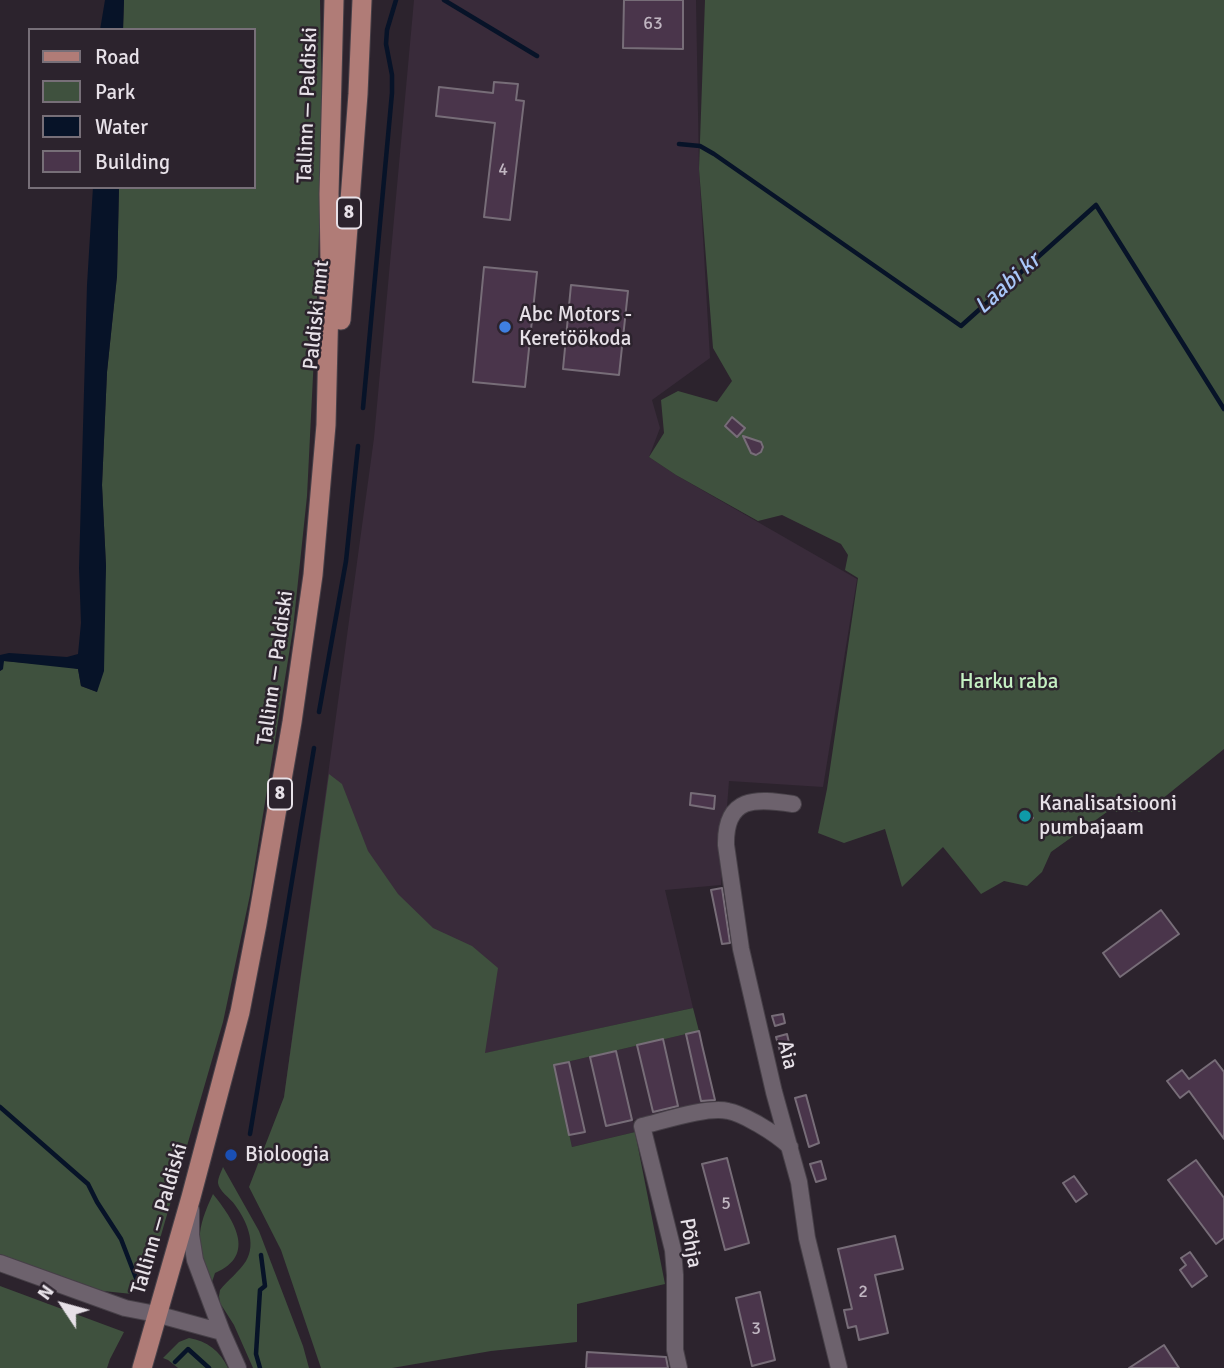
<!DOCTYPE html>
<html>
<head>
<meta charset="utf-8">
<style>
  body { margin:0 }
  #map { position:relative; width:1224px; height:1368px; overflow:hidden; background:#2c232d; font-family:Signika,sans-serif }
  canvas { display:block }
  .legend { position:absolute; left:28px; top:28px; width:228px; height:161px; box-sizing:border-box; background:#2c232d; border:2px solid #776f78; margin:0; padding:9px 12px; list-style:none; font-size:21px; color:#e7e1e8 }
  .legend li { display:flex; align-items:center; gap:14px; height:35px }
  .legend b { width:35px; border:2px solid #776f78 }
  .north { position:absolute; left:28px; top:1270px; width:70px; height:70px; -webkit-text-stroke:5px #2c232d; paint-order:stroke; rotate:306deg; font-size:19px; font-weight:700; line-height:28px; text-align:center; color:#e7e1e8 }
  .north::after { content:''; display:block; margin:auto; width:24px; height:32px; background:#e7e1e8; clip-path:polygon(50% 0,100% 100%,50% 72%,0 100%) }
</style>
</head>
<body>
<div id="map">
<canvas width="1224" height="1368"></canvas>
<ul class="legend">
<li><b style="height:9px;background:#b07c77"></b>Road</li>
<li><b style="height:19px;background:#3f513e"></b>Park</li>
<li><b style="height:19px;background:#071328"></b>Water</li>
<li><b style="height:19px;background:#4a354b"></b>Building</li>
</ul>
<div class="north">N</div>
</div>
<script>
const c = document.querySelector('canvas').getContext('2d');
c.lineJoin = 'round';
function fillPath(path, color) {
  c.fillStyle = color;
  c.fill(path, 'evenodd');
}
function strokePath(path, color, width, dash) {
  c.strokeStyle = color;
  c.lineWidth = width;
  c.lineCap = dash ? 'butt' : 'round';
  c.setLineDash(dash || []);
  c.stroke(path);
}
function drawText(font, color, halo, rows, align = 'center') {
  c.font = font + ' Signika,sans-serif';
  c.lineWidth = 5;
  c.setLineDash([]);
  c.textBaseline = 'middle';
  c.strokeStyle = halo;
  c.fillStyle = color;
  for (const [text, x, y, turn = 0] of rows) {
    c.save();
    c.translate(x, y);
    c.rotate((+turn || 0) * Math.PI / 180);
    c.textAlign = isNaN(turn) ? turn : align;
    if (halo) c.strokeText(text, 0, 0);
    c.fillText(text, 0, 0);
    c.restore();
  }
}
fillPath(new Path2D(`
  M 414,0 L 696,0 L 699,169 L 710,358 L 652,400 L 660,428 L 649,457 L 676,475 L 857,579 L 823,787 L 729,781 L 721,885 L 665,890 L 693,1008 L 284,1097 L 374,438 Z
  M 699,1031 L 715,1102 L 633,1120 L 635,1132 L 572,1147 L 554,1065 Z`), '#392b3a');
fillPath(new Path2D(`
  M 124,0 L 320,0 L 322,98 L 318,276 L 307,496 L 293,629 L 250,895 L 223,1022 L 148,1280 L 132,1294 L 103,1291 L 0,1254 L 0,671 L 3,669 L 3,661 L 66,666 L 78,669 L 81,686 L 97,692 L 106,566 L 102,485 L 107,372 L 117,276 L 119,187 L 254,187 L 254,30 L 123,30 Z
  M 705,0 L 1224,0 L 1224,749 L 1146,812 L 1107,812 L 1051,852 L 1042,872 L 1027,886 L 1004,881 L 981,894 L 943,847 L 902,887 L 885,829 L 844,843 L 818,833 L 827,789 L 858,578 L 845,570 L 848,555 L 841,544 L 782,515 L 758,521 L 676,475 L 649,457 L 664,433 L 661,400 L 678,391 L 717,402 L 732,381 L 713,348 L 699,169 Z
  M 329,774 L 342,784 L 368,851 L 398,894 L 433,928 L 472,946 L 498,968 L 485,1053 L 693,1008 L 699,1031 L 554,1065 L 572,1147 L 635,1132 L 665,1284 L 577,1304 L 577,1342 L 491,1351 L 392,1368 L 321,1368 L 281,1250 L 249,1187 L 284,1097 Z
  M 223,1167 L 259,1231 L 303,1346 L 309,1368 L 253,1368 L 234,1325 L 220,1303 L 219,1296 L 220,1290 C 228,1280 239,1272 246,1261 C 257,1243 246,1220 235,1205 C 230,1198 219,1191 218,1183 C 218,1178 221,1172 223,1167 Z
  M 213,1194 C 233,1219 258,1255 215,1273 L 212,1282 C 194,1246 197,1228 213,1194 Z
  M 0,1286 L 124,1332 L 110,1359 L 107,1368 L 0,1368 Z
  M 189,1338 C 207,1341 220,1351 228,1368 L 178,1368 L 168,1360 L 163,1358 L 179,1342 Z`), '#3f513e');
fillPath(new Path2D(`
  M 105,0 L 124,0 L 123,30 L 100,30 Z
  M 93,187 L 119,187 L 117,276 L 107,372 L 102,485 L 106,566 L 104,671 L 97,692 L 81,686 L 78,669 L 4,661 L 3,669 L 0,671 L 0,655 L 9,653 L 67,657 L 78,654 L 81,623 L 79,568 L 87,285 Z`), '#071328');
strokePath(new Path2D(`
  M 444,0 L 537,56
  M 679,144 L 700,146 L 714,154 L 961,326 L 1096,205 L 1224,409
  M 363,408 L 392,93 L 392,75 L 386,44 L 387,30 L 396,0
  M 319,712 L 346,561 L 358,446
  M 0,1107 L 88,1184 L 97,1202 L 121,1239 L 136,1278
  M 250,1134 L 314,748
  M 175,1362 L 188,1349 L 209,1368
  M 260,1368 L 256,1354 L 260,1290 L 265,1286 L 261,1255`), '#071328', 4.5);
const building = new Path2D(`
  M 624,0 L 683,0 L 683,49 L 623,48 Z
  M 494,82 L 518,84 L 516,100 L 524,101 L 510,220 L 484,217 L 495,123 L 436,116 L 439,87 L 493,93 Z
  M 484,267 L 537,272 L 525,387 L 473,382 Z
  M 571,285 L 628,291 L 619,375 L 563,369 Z
  M 732,417 L 745,428 L 737,437 L 725,426 Z
  M 743,436 L 761,442 L 763,447 L 761,452 L 756,455 L 751,453 Z
  M 691,793 L 715,796 L 714,809 L 690,805 Z
  M 1027,809 L 1033,818 L 1023,823 L 1018,814 Z
  M 722,888 L 730,943 L 722,944 L 711,890 Z
  M 1161,910 L 1179,934 L 1120,977 L 1103,953 Z
  M 783,1014 L 785,1023 L 775,1026 L 772,1016 Z
  M 699,1031 L 702,1045 L 715,1100 L 701,1101 L 686,1034 Z
  M 787,1034 L 793,1060 L 783,1062 L 776,1037 Z
  M 663,1039 L 678,1106 L 653,1112 L 637,1045 Z
  M 616,1051 L 632,1120 L 606,1126 L 590,1057 Z
  M 1215,1060 L 1224,1072 L 1224,1139 L 1189,1091 L 1180,1098 L 1167,1081 L 1182,1070 L 1189,1079 Z
  M 569,1062 L 585,1132 L 569,1135 L 554,1065 Z
  M 806,1095 L 819,1143 L 809,1147 L 795,1098 Z
  M 727,1158 L 749,1243 L 725,1250 L 702,1164 Z
  M 1196,1160 L 1224,1198 L 1224,1238 L 1216,1244 L 1168,1180 Z
  M 821,1161 L 826,1179 L 816,1182 L 810,1164 Z
  M 1074,1176 L 1087,1194 L 1076,1202 L 1063,1183 Z
  M 895,1236 L 903,1269 L 875,1275 L 888,1333 L 859,1340 L 856,1326 L 848,1328 L 844,1310 L 852,1309 L 838,1249 Z
  M 1190,1252 L 1207,1276 L 1192,1287 L 1180,1270 L 1186,1265 L 1181,1258 Z
  M 760,1292 L 775,1360 L 752,1366 L 736,1298 Z
  M 1164,1345 L 1179,1368 L 1129,1368 Z
  M 587,1352 L 666,1357 L 668,1368 L 586,1368 Z`);
fillPath(building, '#4a354b');
strokePath(building, '#776d78', 2);
const minor = new Path2D(`
  M 793,804 C 756,798 725,796 726,845 L 741,949 L 774,1092 L 799,1182 L 807,1238 L 839,1368
  M 191,1210 L 191,1235 L 195,1260 L 222,1332 L 238,1368
  M 0,1263 L 125,1308 L 156,1314 L 222,1332
  M 679,1368 L 675,1350 L 675,1275 L 673,1250 L 642,1126 C 663,1121 708,1106 728,1111 C 739,1113 749,1119 758,1124 C 770,1131 780,1137 790,1147`);
const major = new Path2D(`
  M 341,320 L 358,94 L 362,0
  M 142,1368 L 191,1197 L 240,1012 L 257,924 L 292,722 L 313,575 L 326,425 L 330,260 L 329,194 L 334,0`);
strokePath(minor, '#474048', 18);
strokePath(major, '#474048', 21);
strokePath(minor, '#6d626d', 16);
strokePath(major, '#b07c77', 19);
for (const [x, y, r, color] of [
  [505,327,7,"#3f7fe0"],
  [1025,816,7,"#0f9aa8"],
  [231,1155,7,"#1a4fb4"]
]) {
  const dot = new Path2D();
  dot.arc(x, y, r, 0, 2 * Math.PI);
  c.fillStyle = color;
  c.fill(dot);
  strokePath(dot, '#2c232d', 2.5);
}
drawText('18px', '#c0b6c1', null, [
  ["63",653,24],
  ["4",503,170],
  ["5",726,1204],
  ["2",863,1292],
  ["3",756,1329]
]);
for (const [x, y, w] of [
  [349,213,24],
  [280,794,24]
]) {
  const box = new Path2D();
  box.roundRect(x - w / 2, y - 15.5, w, 31, 5);
  c.fillStyle = '#2c232d';
  c.fill(box);
  strokePath(box, '#e7e1e8', 2);
}
drawText('bold 19px', '#e7e1e8', null, [
  ["8",349,213],
  ["8",280,794]
]);
drawText('21px', '#e7e1e8', '#2c232d', [
  ["Tallinn — Paldiski",308,105,-88],
  ["Paldiski mnt",317,315,-84],
  ["Tallinn — Paldiski",276,668,-82],
  ["Aia",787,1055,77],
  ["Tallinn — Paldiski",160,1219,-74],
  ["Põhja",690,1243,80]
]);
drawText('21px', '#e7e1e8', '#2c232d', [
  ["Abc Motors -",519,315],
  ["Keretöökoda",519,339],
  ["Kanalisatsiooni",1039,804],
  ["pumbajaam",1039,828],
  ["Bioloogia",245,1155]
], 'left');
drawText('21px', '#c4efc2', '#2c232d', [
  ["Harku raba",1009,682]
]);
drawText('italic 23px', '#a9c7f8', '#2c232d', [
  ["Laabi kr",1008,284,-42]
]);
</script>
</body>
</html>
